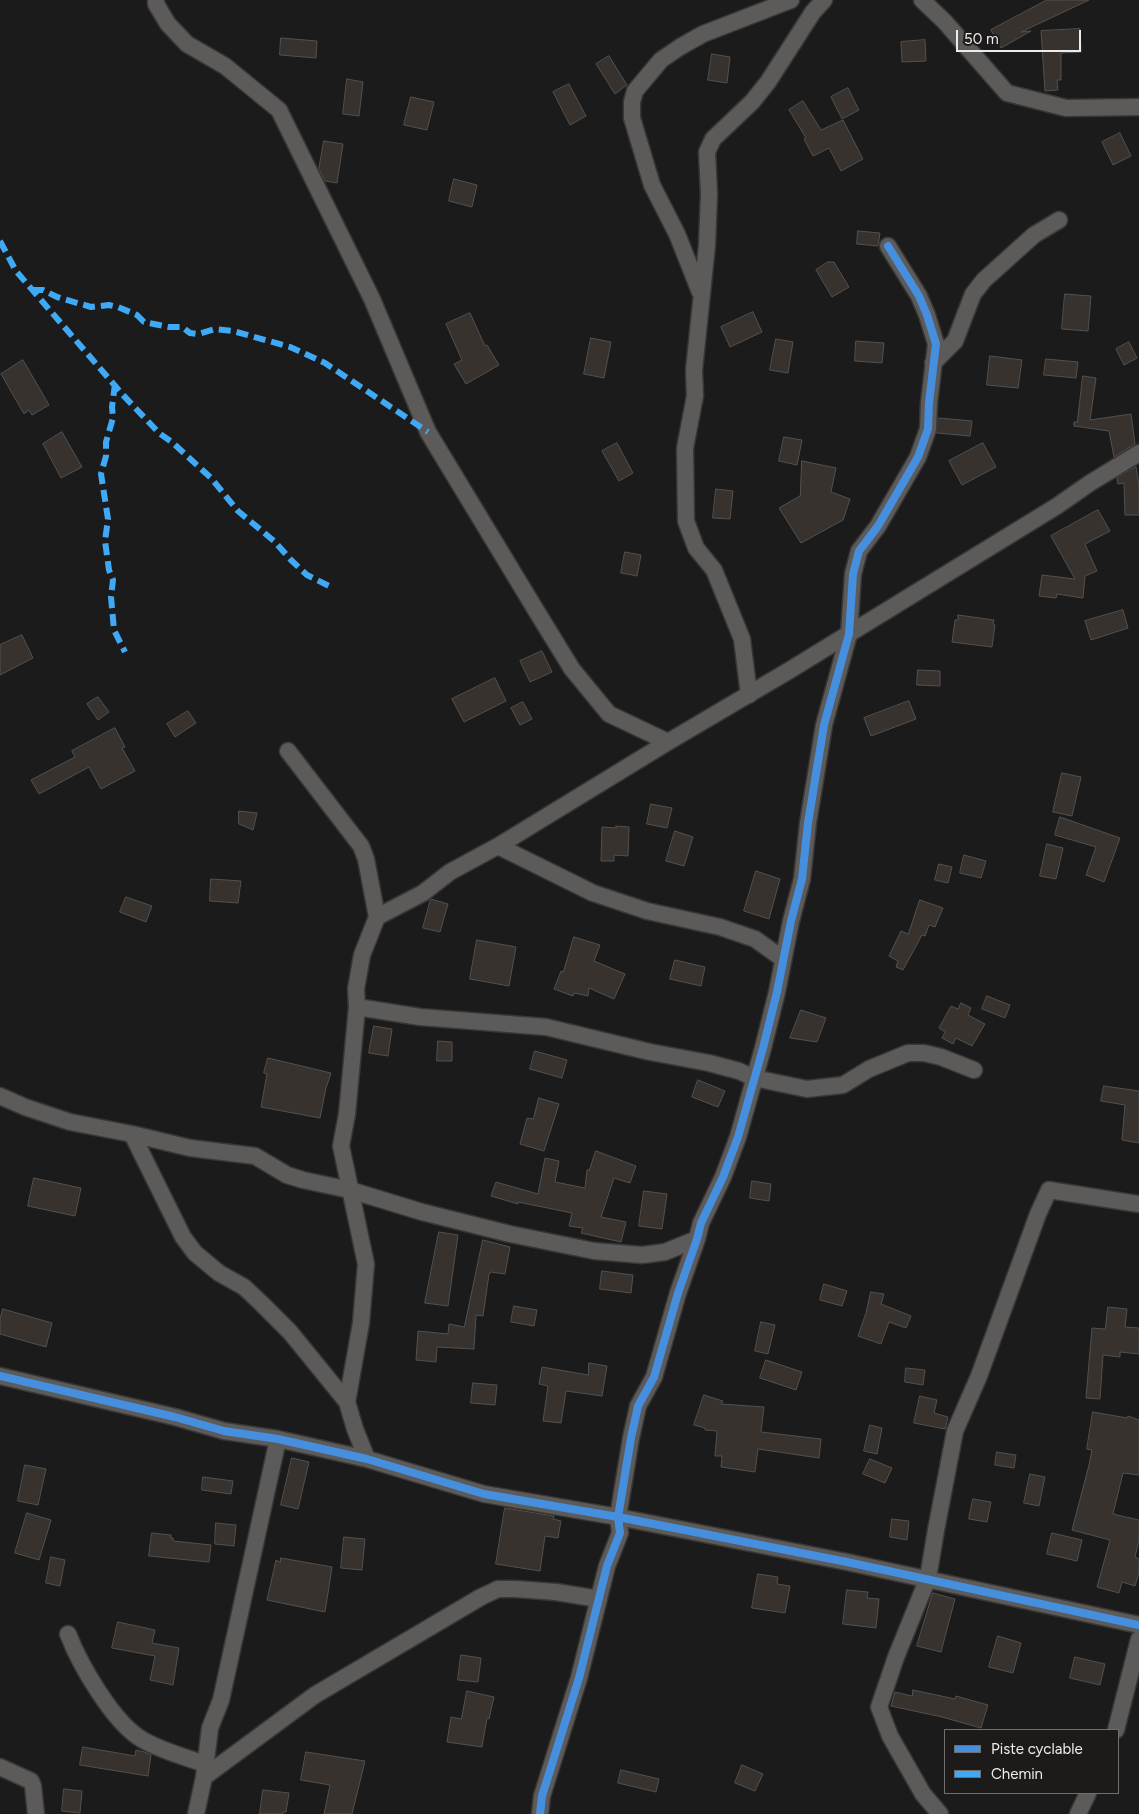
<!DOCTYPE html>
<html>
<head>
<meta charset="utf-8">
<style>
  body { margin:0 }
  #map { position:relative; width:1139px; height:1814px; overflow:hidden; background:#1c1b1b; font-family:Figtree,sans-serif }
  canvas { display:block }
  .legend { position:absolute; left:944px; top:1729px; width:175px; height:65px; box-sizing:border-box; background:#1d1b1a; border:1px solid #716f6e; margin:0; padding:6px 9px; list-style:none; font-size:15px; color:#eeeceb }
  .legend li { display:flex; align-items:center; gap:10px; height:25px }
  .legend b { width:25px; border:1px solid #716f6e }
  .scale { position:absolute; left:956px; top:30px; width:125px; height:22px; box-sizing:border-box; border:2px solid #eeeceb; border-top:0; padding-left:6px; font-size:15px; line-height:18px; white-space:nowrap; color:#eeeceb; -webkit-text-stroke:4px #1d1b1a; paint-order:stroke }
</style>
</head>
<body>
<div id="map">
<canvas width="1139" height="1814"></canvas>
<ul class="legend">
<li><b style="height:6px;background:#468fdf"></b>Piste cyclable</li>
<li><b style="height:6px;background:#3fa9f5"></b>Chemin</li>
</ul>
<div class="scale">50 m</div>
</div>
<script>
const c = document.querySelector('canvas').getContext('2d');
c.lineJoin = 'round';
function fillPath(path, color) {
  c.fillStyle = color;
  c.fill(path, 'evenodd');
}
function strokePath(path, color, width, dash) {
  c.strokeStyle = color;
  c.lineWidth = width;
  c.lineCap = dash ? 'butt' : 'round';
  c.setLineDash(dash || []);
  c.stroke(path);
}
const building = new Path2D(`
  M 1047,0 L 1089,0 L 1021,32 L 1031,31 L 1001,48 L 991,30 Z
  M 1080,29 L 1081,52 L 1061,53 L 1061,80 L 1057,80 L 1058,90 L 1045,91 L 1041,31 Z
  M 281,38 L 317,41 L 316,58 L 280,55 Z
  M 925,40 L 926,61 L 902,62 L 901,42 Z
  M 712,54 L 730,57 L 727,83 L 708,80 Z
  M 609,56 L 627,85 L 615,94 L 596,64 Z
  M 347,79 L 363,82 L 359,116 L 343,114 Z
  M 569,84 L 586,116 L 570,125 L 553,92 Z
  M 848,88 L 859,110 L 842,119 L 831,97 Z
  M 411,97 L 434,102 L 427,130 L 404,125 Z
  M 803,101 L 821,130 L 843,120 L 863,159 L 841,171 L 829,148 L 813,156 L 804,139 L 806,138 L 789,110 Z
  M 1120,133 L 1131,156 L 1113,165 L 1102,142 Z
  M 324,141 L 343,144 L 337,183 L 325,181 L 319,169 Z
  M 454,179 L 477,185 L 472,207 L 449,201 Z
  M 858,231 L 880,233 L 878,246 L 857,244 Z
  M 828,262 L 834,262 L 849,287 L 832,297 L 816,270 Z
  M 1065,294 L 1091,296 L 1088,331 L 1062,329 Z
  M 753,312 L 762,332 L 730,347 L 721,327 Z
  M 470,313 L 485,346 L 487,345 L 499,365 L 466,384 L 454,364 L 462,360 L 446,324 Z
  M 591,338 L 611,342 L 604,378 L 584,374 Z
  M 776,339 L 793,342 L 788,373 L 770,370 Z
  M 856,341 L 884,343 L 882,363 L 855,361 Z
  M 1129,342 L 1137,358 L 1124,365 L 1116,349 Z
  M 990,356 L 1022,360 L 1018,388 L 987,385 Z
  M 1046,359 L 1078,362 L 1076,378 L 1044,375 Z
  M 23,360 L 49,405 L 32,415 L 29,410 L 24,414 L 1,374 Z
  M 1083,376 L 1096,378 L 1090,420 L 1131,414 L 1135,444 L 1114,457 L 1109,431 L 1074,426 L 1074,422 L 1077,422 Z
  M 938,418 L 972,421 L 970,436 L 937,433 Z
  M 62,432 L 82,467 L 61,478 L 43,444 Z
  M 784,437 L 802,440 L 797,465 L 779,461 Z
  M 617,443 L 633,473 L 619,481 L 602,451 Z
  M 983,443 L 996,467 L 962,485 L 949,461 Z
  M 802,461 L 836,468 L 831,492 L 850,499 L 843,520 L 801,543 L 779,508 L 800,496 Z
  M 1136,467 L 1139,484 L 1139,515 L 1125,515 L 1124,483 L 1118,484 L 1117,478 Z
  M 716,489 L 733,491 L 730,519 L 713,518 Z
  M 1098,510 L 1110,531 L 1085,544 L 1097,571 L 1085,576 L 1083,598 L 1057,594 L 1056,598 L 1039,596 L 1042,575 L 1075,579 L 1051,536 Z
  M 625,552 L 641,555 L 637,576 L 621,573 Z
  M 1123,610 L 1128,628 L 1091,640 L 1085,621 Z
  M 958,615 L 994,620 L 993,624 L 995,625 L 992,647 L 952,642 L 955,620 L 958,620 Z
  M 22,635 L 33,658 L 0,675 L 0,645 Z
  M 542,651 L 552,672 L 530,682 L 520,661 Z
  M 918,670 L 940,671 L 940,686 L 917,685 Z
  M 495,678 L 506,701 L 464,722 L 452,699 Z
  M 98,697 L 109,712 L 98,720 L 87,704 Z
  M 909,701 L 916,719 L 871,736 L 864,718 Z
  M 523,702 L 532,719 L 520,725 L 511,708 Z
  M 188,711 L 196,723 L 175,737 L 167,724 Z
  M 115,728 L 125,747 L 122,748 L 135,771 L 101,789 L 89,767 L 39,794 L 31,780 L 75,757 L 72,751 Z
  M 1062,773 L 1081,777 L 1072,816 L 1053,812 Z
  M 651,804 L 672,808 L 667,828 L 647,824 Z
  M 239,811 L 257,813 L 253,830 L 239,824 Z
  M 1060,817 L 1120,838 L 1104,882 L 1086,875 L 1096,847 L 1055,835 Z
  M 616,826 L 629,827 L 628,856 L 614,855 L 614,861 L 601,861 L 602,827 L 616,828 Z
  M 675,831 L 693,837 L 684,866 L 666,861 Z
  M 1047,844 L 1063,848 L 1056,879 L 1040,876 Z
  M 964,855 L 986,861 L 981,878 L 960,873 Z
  M 939,864 L 952,867 L 948,883 L 935,880 Z
  M 756,871 L 780,879 L 769,919 L 744,911 Z
  M 211,879 L 241,881 L 238,903 L 210,901 Z
  M 126,897 L 152,906 L 146,922 L 120,912 Z
  M 431,899 L 448,904 L 440,932 L 423,928 Z
  M 920,900 L 943,908 L 935,927 L 929,925 L 925,936 L 922,935 L 903,970 L 896,967 L 898,961 L 889,956 L 901,931 L 908,934 Z
  M 574,937 L 600,945 L 594,961 L 625,974 L 614,999 L 589,988 L 588,996 L 574,993 L 573,996 L 554,989 L 561,971 L 563,972 Z
  M 477,940 L 516,947 L 509,986 L 470,979 Z
  M 675,960 L 705,967 L 701,986 L 670,979 Z
  M 987,996 L 1010,1005 L 1005,1018 L 982,1009 Z
  M 961,1003 L 971,1008 L 968,1015 L 985,1024 L 972,1046 L 956,1038 L 953,1044 L 942,1038 L 945,1032 L 939,1028 L 951,1006 L 958,1009 Z
  M 801,1010 L 826,1018 L 817,1042 L 790,1038 Z
  M 374,1026 L 392,1029 L 388,1056 L 369,1053 Z
  M 438,1041 L 452,1042 L 452,1061 L 437,1061 Z
  M 535,1051 L 567,1060 L 562,1078 L 530,1069 Z
  M 268,1058 L 331,1073 L 326,1088 L 320,1118 L 261,1107 L 267,1074 L 264,1073 Z
  M 698,1080 L 725,1091 L 718,1107 L 692,1097 Z
  M 1104,1086 L 1139,1091 L 1139,1143 L 1122,1140 L 1125,1105 L 1101,1101 Z
  M 539,1098 L 559,1104 L 544,1151 L 520,1144 L 527,1118 L 533,1119 Z
  M 596,1151 L 636,1166 L 630,1183 L 614,1178 L 601,1217 L 626,1222 L 621,1242 L 581,1233 L 583,1228 L 569,1226 L 572,1213 L 518,1202 L 518,1204 L 491,1196 L 496,1182 L 538,1194 L 545,1158 L 559,1161 L 555,1182 L 585,1188 L 587,1170 L 589,1170 Z
  M 34,1178 L 81,1188 L 75,1216 L 28,1206 Z
  M 752,1181 L 771,1184 L 769,1201 L 750,1198 Z
  M 644,1191 L 667,1194 L 662,1229 L 639,1226 Z
  M 439,1232 L 458,1235 L 448,1306 L 425,1303 Z
  M 483,1240 L 510,1247 L 505,1274 L 491,1272 L 489,1274 L 483,1316 L 476,1315 L 474,1349 L 437,1347 L 436,1362 L 416,1360 L 418,1331 L 448,1334 L 449,1324 L 464,1327 Z
  M 602,1271 L 633,1275 L 631,1293 L 600,1289 Z
  M 824,1284 L 847,1291 L 842,1306 L 820,1300 Z
  M 871,1292 L 884,1294 L 881,1304 L 911,1316 L 906,1328 L 889,1322 L 881,1344 L 858,1336 L 866,1313 Z
  M 514,1306 L 537,1310 L 534,1326 L 511,1322 Z
  M 1108,1307 L 1127,1309 L 1125,1327 L 1139,1328 L 1139,1354 L 1120,1352 L 1120,1357 L 1103,1355 L 1100,1399 L 1086,1398 L 1092,1328 L 1105,1329 Z
  M 3,1309 L 52,1323 L 46,1347 L 0,1334 L 0,1320 Z
  M 761,1322 L 775,1325 L 768,1354 L 755,1351 Z
  M 766,1360 L 802,1372 L 796,1390 L 760,1378 Z
  M 589,1363 L 607,1366 L 602,1396 L 566,1391 L 561,1423 L 543,1421 L 548,1386 L 539,1384 L 542,1367 L 588,1375 Z
  M 906,1368 L 925,1370 L 923,1385 L 905,1382 Z
  M 473,1383 L 497,1385 L 495,1405 L 471,1403 Z
  M 704,1395 L 723,1401 L 721,1404 L 764,1407 L 761,1432 L 821,1439 L 819,1458 L 758,1449 L 755,1472 L 721,1467 L 722,1456 L 715,1456 L 717,1431 L 705,1430 L 705,1428 L 694,1425 Z
  M 920,1396 L 937,1400 L 934,1413 L 948,1417 L 945,1429 L 914,1423 Z
  M 1093,1412 L 1127,1418 L 1128,1416 L 1139,1420 L 1139,1475 L 1123,1473 L 1113,1514 L 1139,1520 L 1139,1540 L 1135,1557 L 1139,1559 L 1139,1572 L 1135,1586 L 1122,1582 L 1119,1593 L 1097,1587 L 1110,1540 L 1072,1530 L 1089,1465 L 1092,1450 L 1087,1449 Z
  M 870,1425 L 882,1428 L 877,1454 L 864,1451 Z
  M 997,1452 L 1016,1455 L 1014,1468 L 995,1465 Z
  M 292,1458 L 309,1462 L 298,1509 L 281,1505 Z
  M 870,1459 L 892,1468 L 885,1483 L 863,1474 Z
  M 25,1465 L 46,1469 L 38,1505 L 18,1501 Z
  M 1030,1474 L 1045,1477 L 1039,1506 L 1024,1503 Z
  M 203,1477 L 233,1481 L 231,1494 L 202,1490 Z
  M 973,1499 L 991,1502 L 987,1522 L 969,1519 Z
  M 505,1508 L 554,1516 L 553,1519 L 561,1521 L 558,1538 L 545,1536 L 540,1571 L 496,1564 Z
  M 27,1513 L 51,1520 L 39,1560 L 15,1553 Z
  M 892,1519 L 909,1521 L 907,1540 L 890,1537 Z
  M 216,1523 L 236,1525 L 234,1546 L 215,1544 Z
  M 152,1533 L 171,1535 L 171,1538 L 173,1538 L 173,1541 L 211,1545 L 209,1562 L 149,1556 Z
  M 1052,1533 L 1082,1540 L 1077,1561 L 1047,1554 Z
  M 344,1537 L 365,1539 L 362,1570 L 341,1568 Z
  M 51,1557 L 65,1560 L 60,1586 L 46,1583 Z
  M 281,1558 L 332,1567 L 325,1612 L 267,1600 L 276,1560 L 280,1562 Z
  M 758,1574 L 778,1577 L 777,1584 L 790,1586 L 785,1613 L 752,1608 Z
  M 847,1590 L 868,1592 L 867,1598 L 879,1599 L 876,1628 L 843,1624 Z
  M 933,1593 L 955,1599 L 941,1652 L 917,1646 Z
  M 118,1622 L 155,1630 L 152,1643 L 179,1648 L 173,1685 L 150,1680 L 155,1656 L 112,1648 Z
  M 998,1636 L 1021,1643 L 1013,1673 L 989,1667 Z
  M 461,1655 L 481,1658 L 478,1682 L 458,1680 Z
  M 1075,1657 L 1105,1664 L 1100,1685 L 1070,1678 Z
  M 913,1690 L 955,1699 L 956,1696 L 988,1705 L 981,1728 L 942,1717 L 891,1706 L 895,1692 L 912,1696 Z
  M 467,1691 L 494,1697 L 489,1719 L 487,1718 L 482,1747 L 447,1742 L 451,1717 L 461,1719 Z
  M 83,1747 L 135,1756 L 136,1750 L 144,1752 L 151,1755 L 148,1776 L 80,1765 Z
  M 306,1752 L 365,1761 L 352,1814 L 324,1814 L 330,1785 L 301,1780 Z
  M 742,1765 L 763,1774 L 755,1791 L 735,1783 Z
  M 621,1770 L 659,1779 L 656,1792 L 618,1783 Z
  M 64,1789 L 82,1791 L 80,1813 L 62,1811 Z
  M 263,1790 L 289,1793 L 286,1812 L 283,1812 L 283,1814 L 260,1814 Z`);
fillPath(building, '#37322d');
strokePath(building, '#525151', 1);
const street = new Path2D(`
  M 156,0 L 156,4 L 168,24 L 187,44 L 225,66 L 279,110 L 372,299 L 428,432 L 537,612 L 572,669 L 609,714 L 668,742
  M 922,0 L 945,22 L 1007,93 L 1066,108 L 1139,107
  M 700,292 L 677,234 L 652,185 L 632,118 L 632,102 L 635,91 L 661,60 L 680,47 L 703,34 L 791,0
  M 933,363 L 955,341 L 973,294 L 984,280 L 1034,235 L 1059,220
  M 749,695 L 742,639 L 714,570 L 696,548 L 686,521 L 685,448 L 695,396 L 694,370 L 707,245 L 709,194 L 707,152 L 713,139 L 752,102 L 768,82 L 813,12 L 824,0
  M 288,751 L 361,846 L 366,859 L 377,917 L 362,955 L 356,989 L 357,1007 L 347,1114 L 341,1146 L 366,1264 L 361,1323 L 347,1402 L 355,1429 L 367,1459
  M 377,917 L 423,893 L 450,872 L 498,846
  M 783,959 L 755,939 L 720,927 L 647,911 L 593,893 L 498,846 L 668,742 L 790,670 L 1057,506 L 1090,483 L 1139,453
  M 357,1007 L 420,1017 L 546,1027 L 650,1052 L 709,1063 L 739,1071 L 754,1078 L 807,1089 L 843,1085 L 869,1069 L 908,1053 L 924,1053 L 941,1057 L 974,1070
  M 0,1096 L 25,1107 L 70,1122 L 132,1134 L 190,1148 L 255,1156 L 287,1175 L 303,1180 L 350,1190 L 422,1212 L 510,1234 L 594,1251 L 642,1255 L 665,1252 L 697,1239
  M 132,1134 L 183,1237 L 195,1253 L 219,1273 L 244,1287 L 261,1303 L 290,1332 L 347,1402
  M 0,1376 L 175,1417 L 224,1431 L 278,1439 L 367,1459 L 484,1494 L 618,1517 L 847,1562 L 1139,1625
  M 68,1634 C 80,1665 114,1724 143,1740 C 162,1751 185,1757 205,1764
  M 1116,1730 L 1139,1639
  M 0,1767 L 31,1781 L 33,1786 L 36,1814
  M 204,1777 L 315,1695 L 481,1597 L 498,1589 L 516,1589 L 556,1592 L 599,1599
  M 196,1814 L 204,1777 L 210,1728 L 221,1700 L 278,1439
  M 540,1814 L 542,1796 L 579,1678 L 607,1566 L 620,1533 L 618,1517 L 631,1438 L 638,1406 L 654,1377 L 678,1293 L 697,1239 L 701,1223 L 723,1177 L 738,1137 L 763,1048 L 777,992 L 791,921 L 802,879 L 808,823 L 824,725 L 849,634 L 853,574 L 859,551 L 878,526 L 918,457 L 928,429 L 929,403 L 936,344 L 927,315 L 919,296 L 888,246
  M 940,1814 L 923,1794 L 890,1736 L 879,1707 L 896,1657 L 928,1578 L 936,1530 L 955,1431 L 979,1376 L 1038,1214 L 1049,1190 L 1139,1204
  M 1078,1814 L 1088,1793`);
strokePath(street, '#383737', 19);
strokePath(street, '#5c5b5a', 16);
strokePath(new Path2D(`
  M 0,241 L 16,271 L 123,395 L 159,433 L 173,443 L 211,478 L 238,511 L 274,541 L 291,560 L 307,575 L 329,586
  M 32,290 L 43,290 L 57,297 L 91,307 L 109,305 L 118,307 L 137,315 L 144,322 L 169,327 L 182,327 L 190,333 L 198,334 L 215,329 L 233,331 L 290,347 L 325,363 L 428,432
  M 115,384 L 112,407 L 113,418 L 106,442 L 106,456 L 101,474 L 108,519 L 105,541 L 109,570 L 113,580 L 111,597 L 114,630 L 125,652`), '#3fa9f5', 6, [12, 6]);
strokePath(new Path2D(`
  M 0,1376 L 175,1417 L 224,1431 L 278,1439 L 367,1459 L 484,1494 L 618,1517 L 847,1562 L 1139,1625
  M 540,1814 L 542,1796 L 579,1678 L 607,1566 L 620,1533 L 618,1517 L 631,1438 L 638,1406 L 654,1377 L 678,1293 L 697,1239 L 701,1223 L 723,1177 L 738,1137 L 763,1048 L 777,992 L 791,921 L 802,879 L 808,823 L 824,725 L 849,634 L 853,574 L 859,551 L 878,526 L 918,457 L 928,429 L 929,403 L 936,344 L 927,315 L 919,296 L 888,246`), '#468fdf', 8);
</script>
</body>
</html>
